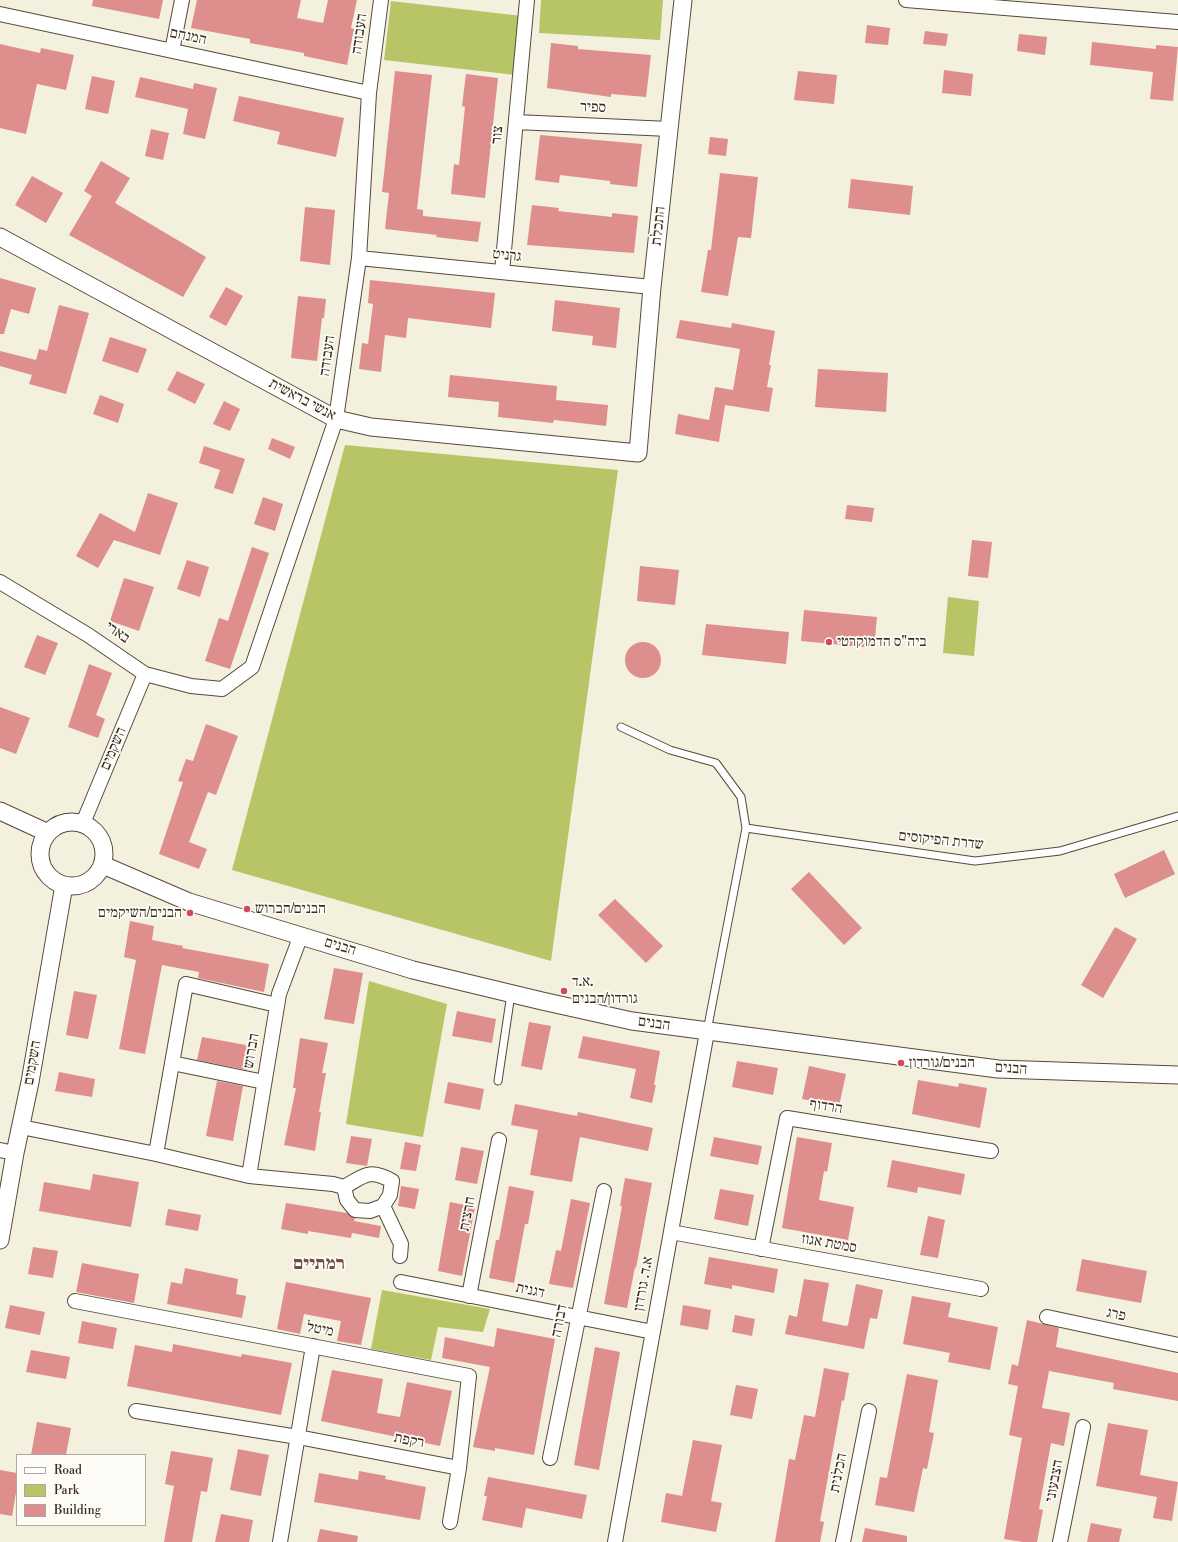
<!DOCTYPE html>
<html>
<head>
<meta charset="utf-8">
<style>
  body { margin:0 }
  #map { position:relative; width:1178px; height:1542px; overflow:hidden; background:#f4f0de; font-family:"Libre Bodoni",serif }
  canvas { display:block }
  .legend { position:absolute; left:16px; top:1454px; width:130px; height:72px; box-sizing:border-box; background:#fdfcf7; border:1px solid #afa8a0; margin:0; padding:5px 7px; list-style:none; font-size:12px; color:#3b2a1e }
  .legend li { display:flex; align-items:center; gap:8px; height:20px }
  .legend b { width:20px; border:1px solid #afa8a0 }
</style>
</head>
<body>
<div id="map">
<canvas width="1178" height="1542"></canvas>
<ul class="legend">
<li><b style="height:5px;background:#fff"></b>Road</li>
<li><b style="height:11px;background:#b8c567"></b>Park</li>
<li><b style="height:11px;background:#dd8e8d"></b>Building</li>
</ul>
</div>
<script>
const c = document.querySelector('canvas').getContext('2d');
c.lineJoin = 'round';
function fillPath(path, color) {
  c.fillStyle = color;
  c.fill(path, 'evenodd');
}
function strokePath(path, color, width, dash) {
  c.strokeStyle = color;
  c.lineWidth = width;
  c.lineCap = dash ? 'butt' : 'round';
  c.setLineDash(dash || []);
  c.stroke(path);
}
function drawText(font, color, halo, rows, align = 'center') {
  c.font = font + ' "Libre Bodoni","Frank Ruhl Libre",serif';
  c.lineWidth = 3.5;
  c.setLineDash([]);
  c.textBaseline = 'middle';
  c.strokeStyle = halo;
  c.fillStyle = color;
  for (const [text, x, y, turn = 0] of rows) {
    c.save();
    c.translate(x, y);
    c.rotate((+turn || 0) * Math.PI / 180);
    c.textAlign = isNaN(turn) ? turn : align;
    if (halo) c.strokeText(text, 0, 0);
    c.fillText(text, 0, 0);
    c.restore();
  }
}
fillPath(new Path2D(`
  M 541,0 L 663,0 L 660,40 L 539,33 Z
  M 391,1 L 522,16 L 515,75 L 384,60 Z
  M 345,445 L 618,470 L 551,961 L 232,870 Z
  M 948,597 L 979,601 L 974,656 L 943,653 Z
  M 369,981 L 447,1004 L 423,1137 L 346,1124 Z
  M 382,1290 L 490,1309 L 483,1332 L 438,1327 L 431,1360 L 371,1349 Z`), '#b8c567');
fillPath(new Path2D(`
  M 93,0 L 163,0 L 159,19 L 92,6 Z
  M 197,0 L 301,0 L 297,18 L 323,23 L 328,0 L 357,0 L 351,28 L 354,29 L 347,65 L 304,56 L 304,53 L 250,43 L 250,39 L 191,28 Z
  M 867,25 L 890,28 L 888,45 L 865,43 Z
  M 925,31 L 948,34 L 946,46 L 923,44 Z
  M 1019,34 L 1047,37 L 1045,55 L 1017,51 Z
  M 1092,42 L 1156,49 L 1156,45 L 1178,47 L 1173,101 L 1150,99 L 1153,72 L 1090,65 Z
  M 551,43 L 578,46 L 578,49 L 651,55 L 646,97 L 611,94 L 611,97 L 547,88 Z
  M 0,44 L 40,53 L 41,48 L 74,55 L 66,90 L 37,84 L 26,134 L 0,128 Z
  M 944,70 L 973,74 L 971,96 L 942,93 Z
  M 395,71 L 432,75 L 417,209 L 423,210 L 423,216 L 481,222 L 478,242 L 436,237 L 437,235 L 385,229 L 389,193 L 382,192 Z
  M 798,71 L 837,75 L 834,104 L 794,100 Z
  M 466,74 L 498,78 L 485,198 L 451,194 L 454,164 L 459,165 L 465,107 L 462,106 Z
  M 92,76 L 115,81 L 108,114 L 85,109 Z
  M 140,77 L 193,89 L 194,83 L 217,88 L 205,139 L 183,134 L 188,109 L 135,97 Z
  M 239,96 L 344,118 L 336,157 L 277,144 L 280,132 L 233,121 Z
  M 151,129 L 169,133 L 163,160 L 145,156 Z
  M 540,135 L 642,144 L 637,187 L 610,184 L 610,181 L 560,175 L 559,183 L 535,180 Z
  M 710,137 L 728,139 L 726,156 L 708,154 Z
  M 101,161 L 130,178 L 115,203 L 206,257 L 183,297 L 69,235 L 92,196 L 84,191 Z
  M 720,173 L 758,177 L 751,238 L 738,237 L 728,296 L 701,292 L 708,250 L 711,250 Z
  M 32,176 L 63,193 L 46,223 L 15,205 Z
  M 851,179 L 913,186 L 910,215 L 848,208 Z
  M 532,205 L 559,208 L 558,211 L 612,217 L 612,213 L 638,216 L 634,253 L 527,245 Z
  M 305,207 L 335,210 L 330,265 L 300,261 Z
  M 0,278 L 36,288 L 29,314 L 11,309 L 4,334 L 0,334 Z
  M 370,280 L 495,293 L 491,328 L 408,318 L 406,338 L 385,335 L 381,372 L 359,369 L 362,343 L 368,344 L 373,304 L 368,303 Z
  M 226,287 L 243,296 L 226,326 L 209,317 Z
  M 298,296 L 326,299 L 324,318 L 322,318 L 317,361 L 291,358 Z
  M 555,300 L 620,308 L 616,348 L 592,345 L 593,336 L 552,331 Z
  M 59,305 L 89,313 L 66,394 L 29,384 L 32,375 L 0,366 L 0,351 L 36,360 L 39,349 L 47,351 Z
  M 680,320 L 731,328 L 732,323 L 775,331 L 769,365 L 771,365 L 767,387 L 773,388 L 769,412 L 725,405 L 719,442 L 675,434 L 678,414 L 709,420 L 715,387 L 733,390 L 740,349 L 676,338 Z
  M 110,337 L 147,349 L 138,373 L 102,361 Z
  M 818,369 L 888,373 L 886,412 L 815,407 Z
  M 177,371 L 205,384 L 195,404 L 167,390 Z
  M 450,375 L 557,386 L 556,400 L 608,405 L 606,426 L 554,420 L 553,423 L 498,417 L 499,402 L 448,397 Z
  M 100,395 L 124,404 L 118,423 L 93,414 Z
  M 224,401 L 240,409 L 230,431 L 213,424 Z
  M 272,438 L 295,447 L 290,459 L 268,449 Z
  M 204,446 L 245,459 L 233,494 L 214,488 L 220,470 L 199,463 Z
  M 148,493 L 178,503 L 160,555 L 114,540 L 98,568 L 76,556 L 100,513 L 135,532 Z
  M 263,497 L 283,504 L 275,531 L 254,524 Z
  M 847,505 L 874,508 L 872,522 L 845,519 Z
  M 972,540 L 992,542 L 988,578 L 968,576 Z
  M 252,547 L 269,553 L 230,669 L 205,661 L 219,618 L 228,621 Z
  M 187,560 L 209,567 L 200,597 L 177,589 Z
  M 640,566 L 679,570 L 675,605 L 637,601 Z
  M 124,578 L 154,587 L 139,631 L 110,621 Z
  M 804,610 L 877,617 L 874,648 L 801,641 Z
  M 706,624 L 789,632 L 786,664 L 702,655 Z
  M 37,635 L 58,643 L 45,675 L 24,667 Z
  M625 660a18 18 0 1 1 36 0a18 18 0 1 1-36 0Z
  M 89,664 L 112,673 L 96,715 L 105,719 L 98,738 L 68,727 Z
  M 0,707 L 30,718 L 16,754 L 0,748 Z
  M 206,724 L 238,736 L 216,795 L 208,792 L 189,842 L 207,849 L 199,869 L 159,854 L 183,782 L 178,781 L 186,759 L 193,761 Z
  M 1164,850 L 1175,874 L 1125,898 L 1114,874 Z
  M 809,872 L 862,928 L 844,945 L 791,889 Z
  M 615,899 L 663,946 L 646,963 L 598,915 Z
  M 130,921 L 154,926 L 152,940 L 183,946 L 182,948 L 269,964 L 264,992 L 198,978 L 199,972 L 162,965 L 145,1054 L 119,1049 L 136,960 L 124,957 Z
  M 1115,927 L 1137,939 L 1103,998 L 1081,985 Z
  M 334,968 L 363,973 L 354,1024 L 324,1019 Z
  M 74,991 L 97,995 L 88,1039 L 66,1035 Z
  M 457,1011 L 496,1019 L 492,1043 L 452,1036 Z
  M 529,1022 L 551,1026 L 542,1070 L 521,1066 Z
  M 583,1036 L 660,1051 L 654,1085 L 656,1085 L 652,1103 L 630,1098 L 636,1069 L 578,1058 Z
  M 202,1037 L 251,1046 L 247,1070 L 197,1060 Z
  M 300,1038 L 328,1043 L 322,1073 L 326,1073 L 319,1112 L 321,1112 L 315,1151 L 284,1145 L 296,1088 L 293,1088 Z
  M 737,1061 L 778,1068 L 773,1095 L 732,1087 Z
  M 809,1066 L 846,1074 L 839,1106 L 802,1099 Z
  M 59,1072 L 95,1079 L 92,1097 L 55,1091 Z
  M 918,1080 L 958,1087 L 959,1083 L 987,1088 L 980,1128 L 912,1114 Z
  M 217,1081 L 243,1086 L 233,1141 L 206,1136 Z
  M 448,1082 L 484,1089 L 480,1110 L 444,1103 Z
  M 515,1104 L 577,1116 L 578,1112 L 653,1128 L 648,1151 L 580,1137 L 572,1182 L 530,1175 L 538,1130 L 511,1125 Z
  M 351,1136 L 372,1139 L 367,1166 L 346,1163 Z
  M 714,1137 L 762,1146 L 758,1165 L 710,1156 Z
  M 797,1137 L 832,1143 L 827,1172 L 824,1171 L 819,1200 L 854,1207 L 848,1240 L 782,1228 Z
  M 405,1142 L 421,1145 L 416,1171 L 400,1169 Z
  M 461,1147 L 484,1151 L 477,1184 L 455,1180 Z
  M 892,1160 L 965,1174 L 961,1195 L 918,1187 L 917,1193 L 887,1187 Z
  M 93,1174 L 139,1182 L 131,1227 L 39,1211 L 44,1182 L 90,1190 Z
  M 625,1178 L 652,1183 L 636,1268 L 635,1267 L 627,1308 L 604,1304 L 622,1206 L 620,1206 Z
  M 401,1186 L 419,1189 L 415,1209 L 398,1206 Z
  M 509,1186 L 534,1191 L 528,1224 L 525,1224 L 514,1283 L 489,1278 L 496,1240 L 499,1240 Z
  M 720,1189 L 754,1195 L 748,1226 L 714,1219 Z
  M 571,1199 L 590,1203 L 573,1288 L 549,1284 L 556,1250 L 561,1251 Z
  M 450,1202 L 475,1207 L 462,1276 L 438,1271 Z
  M 286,1203 L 347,1213 L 355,1218 L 354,1221 L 381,1226 L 379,1238 L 352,1233 L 351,1238 L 308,1231 L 308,1234 L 281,1229 Z
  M 168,1209 L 201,1215 L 198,1231 L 165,1225 Z
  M 928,1216 L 945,1220 L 938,1258 L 920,1255 Z
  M 33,1247 L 58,1251 L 53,1278 L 28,1274 Z
  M 709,1257 L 778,1269 L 774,1293 L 732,1285 L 732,1289 L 704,1284 Z
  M 1082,1259 L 1147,1271 L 1141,1303 L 1076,1291 Z
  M 82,1263 L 139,1274 L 134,1303 L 76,1292 Z
  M 185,1268 L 238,1279 L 236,1294 L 246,1296 L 242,1318 L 167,1304 L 171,1282 L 182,1284 Z
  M 804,1279 L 829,1283 L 822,1321 L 846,1326 L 848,1325 L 856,1284 L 883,1290 L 877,1319 L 870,1318 L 864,1349 L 785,1334 L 789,1315 L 797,1317 Z
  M 286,1282 L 371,1298 L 361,1345 L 337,1341 L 341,1321 L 304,1314 L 300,1334 L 277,1329 Z
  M 912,1296 L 951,1303 L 948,1317 L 998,1327 L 990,1370 L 948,1362 L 950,1353 L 903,1344 Z
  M 10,1305 L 45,1312 L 40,1335 L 5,1328 Z
  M 683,1305 L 711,1310 L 708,1330 L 680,1325 Z
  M 735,1315 L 755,1319 L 752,1336 L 732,1332 Z
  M 1027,1320 L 1059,1328 L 1056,1347 L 1178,1373 L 1178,1401 L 1113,1389 L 1114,1383 L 1049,1371 L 1042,1408 L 1070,1413 L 1064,1446 L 1051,1443 L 1039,1509 L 1043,1510 L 1037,1542 L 1023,1542 L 1004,1539 L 1022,1438 L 1009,1435 L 1018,1386 L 1008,1384 L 1012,1364 L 1018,1366 Z
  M 82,1321 L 117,1328 L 113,1349 L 78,1343 Z
  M 497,1328 L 555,1339 L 534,1455 L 495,1448 L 495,1451 L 473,1447 L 490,1367 L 442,1358 L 445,1337 L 494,1347 Z
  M 173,1344 L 241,1357 L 242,1354 L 292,1363 L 281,1415 L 127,1386 L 135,1345 L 172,1352 Z
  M 595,1347 L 620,1352 L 599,1470 L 574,1465 Z
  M 31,1350 L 70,1357 L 66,1379 L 26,1372 Z
  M 824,1368 L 849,1373 L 844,1401 L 842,1400 L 820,1521 L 824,1522 L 820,1542 L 775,1542 L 789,1459 L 795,1460 L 804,1415 L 815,1417 Z
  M 332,1370 L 383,1379 L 377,1413 L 400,1417 L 407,1382 L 452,1391 L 440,1446 L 321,1421 Z
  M 907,1374 L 938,1380 L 929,1432 L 934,1433 L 927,1469 L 923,1468 L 914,1512 L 875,1505 L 880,1477 L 887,1478 Z
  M 736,1385 L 758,1389 L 752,1419 L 730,1415 Z
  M 37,1422 L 71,1428 L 66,1455 L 31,1455 Z
  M 1108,1423 L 1148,1430 L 1140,1475 L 1178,1482 L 1172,1521 L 1153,1518 L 1157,1497 L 1096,1486 Z
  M 693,1440 L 722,1445 L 711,1501 L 722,1503 L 716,1532 L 661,1522 L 666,1493 L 682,1496 Z
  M 238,1449 L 269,1455 L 261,1496 L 230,1490 Z
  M 171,1451 L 213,1458 L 207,1492 L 201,1491 L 192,1542 L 164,1542 L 174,1486 L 165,1484 Z
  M 0,1470 L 17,1473 L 17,1487 L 12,1516 L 0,1514 Z
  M 359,1471 L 386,1476 L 385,1479 L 426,1487 L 420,1520 L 314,1502 L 319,1473 L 358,1480 Z
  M 488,1477 L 587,1495 L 582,1519 L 526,1508 L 522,1528 L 482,1520 L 487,1496 L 484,1496 Z
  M 221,1514 L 253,1520 L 249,1542 L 215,1542 Z
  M 1091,1523 L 1122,1529 L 1119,1542 L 1087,1542 Z
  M 865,1528 L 907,1536 L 907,1542 L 862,1542 Z
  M 320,1529 L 358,1536 L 357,1542 L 317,1542 Z`), '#dd8e8d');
const service = new Path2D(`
  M 621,727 L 670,750 L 716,763 L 741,797 L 746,828 L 707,1031
  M 746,828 L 975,861 L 1060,851 L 1178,816
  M 498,1081 L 511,994`);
const minor = new Path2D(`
  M 906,0 L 1178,22
  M 0,14 L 369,93
  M 172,51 L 182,0
  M 516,122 L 669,129
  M 359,258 L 652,287
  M 502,272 L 527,0
  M 0,582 L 88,635 L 145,674 L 191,686 L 222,689 L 252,667 L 336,419 L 359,258 L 369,93 L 381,0
  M 83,823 L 145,674
  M 172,1063 L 264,1082
  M 21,1127 L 156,1154 L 249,1176 L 279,994 L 301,935
  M 0,1150 L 15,1153
  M 156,1154 L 186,984 L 277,1005
  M 249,1176 L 333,1184 L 344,1187 L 347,1200 L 355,1210 L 370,1211 L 383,1206 L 401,1244 L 400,1256
  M 344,1187 C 364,1176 369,1168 392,1181 L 390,1195 L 383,1206
  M 671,1232 L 981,1289
  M 761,1249 L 787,1118 L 991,1151
  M 401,1282 L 653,1332
  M 469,1296 L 499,1140
  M 75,1301 L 469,1376 L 459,1468
  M 1047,1317 L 1178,1345
  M 136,1411 L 298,1437 L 459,1468 L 450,1522
  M 550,1458 L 604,1191
  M 280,1542 L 313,1346
  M 615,1542 L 707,1032
  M 843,1542 L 869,1411
  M 1060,1542 L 1083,1427`);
const tertiary = new Path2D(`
  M 0,237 L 336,419 L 371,427 L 638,453 L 652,287 L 683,0
  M 0,811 L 48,833
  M40 854a32 32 0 1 1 64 0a32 32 0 1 1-64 0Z
  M 103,865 L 189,902 L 413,970 L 542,1001 L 632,1021 L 998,1069 L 1178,1075
  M 0,1240 L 15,1153 L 30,1082 L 64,885`);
strokePath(service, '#57483b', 9);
strokePath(minor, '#57483b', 16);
strokePath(tertiary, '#57483b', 19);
strokePath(service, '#fff', 7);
strokePath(minor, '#fff', 14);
strokePath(tertiary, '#fff', 17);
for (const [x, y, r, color] of [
  [829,642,4,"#d1495b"],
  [247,909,4,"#d1495b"],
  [190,913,4,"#d1495b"],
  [564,991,4,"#d1495b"],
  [901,1063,4,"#d1495b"]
]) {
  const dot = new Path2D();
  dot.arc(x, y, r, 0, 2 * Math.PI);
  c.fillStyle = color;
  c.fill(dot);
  strokePath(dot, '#fdfcf7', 1.5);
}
drawText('15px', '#3b2a1e', '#fdfcf7', [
  ["העבודה",360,34,-82],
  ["המנחם",188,37,12],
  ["ספיר",593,108,3],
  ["צור",498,135,-85],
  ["התכלת",659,226,-84],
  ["גרניט",507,256,6],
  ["העבודה",328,356,-82],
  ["אנשי בראשית",302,400,28],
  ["בארי",117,633,35],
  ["השקמים",114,749,-67],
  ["שדרת הפיקוסים",941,841,6],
  ["הבנים",340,947,17],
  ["הבנים",654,1024,8],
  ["הברוש",252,1051,-80],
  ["השקמים",33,1063,-80],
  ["הבנים",1011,1069,4],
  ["הרדוף",826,1107,9],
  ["חרצית",468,1214,-79],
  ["סמטת אגוז",829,1244,10],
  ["א.ד. גורדון",644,1284,-80],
  ["דגנית",530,1291,12],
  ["פרג",1116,1315,12],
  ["דבורה",560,1321,-79],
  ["מיטל",320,1330,11],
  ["רקפת",409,1441,11],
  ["הכלנית",839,1473,-79],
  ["הצבעוני",1055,1481,-79]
]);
drawText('15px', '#3b2a1e', '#fdfcf7', [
  ["ביה\"ס הדמוקרטי",837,642],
  ["הבנים/הברוש",255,909],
  ["הבנים/השיקמים",182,913,"right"],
  ["א.ד.",572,982],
  ["גורדון/הבנים",572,999],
  ["הבנים/גורדון",909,1063]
], 'left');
drawText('bold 19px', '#744d45', '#fdfcf7', [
  ["רמתיים",319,1264]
]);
</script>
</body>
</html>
